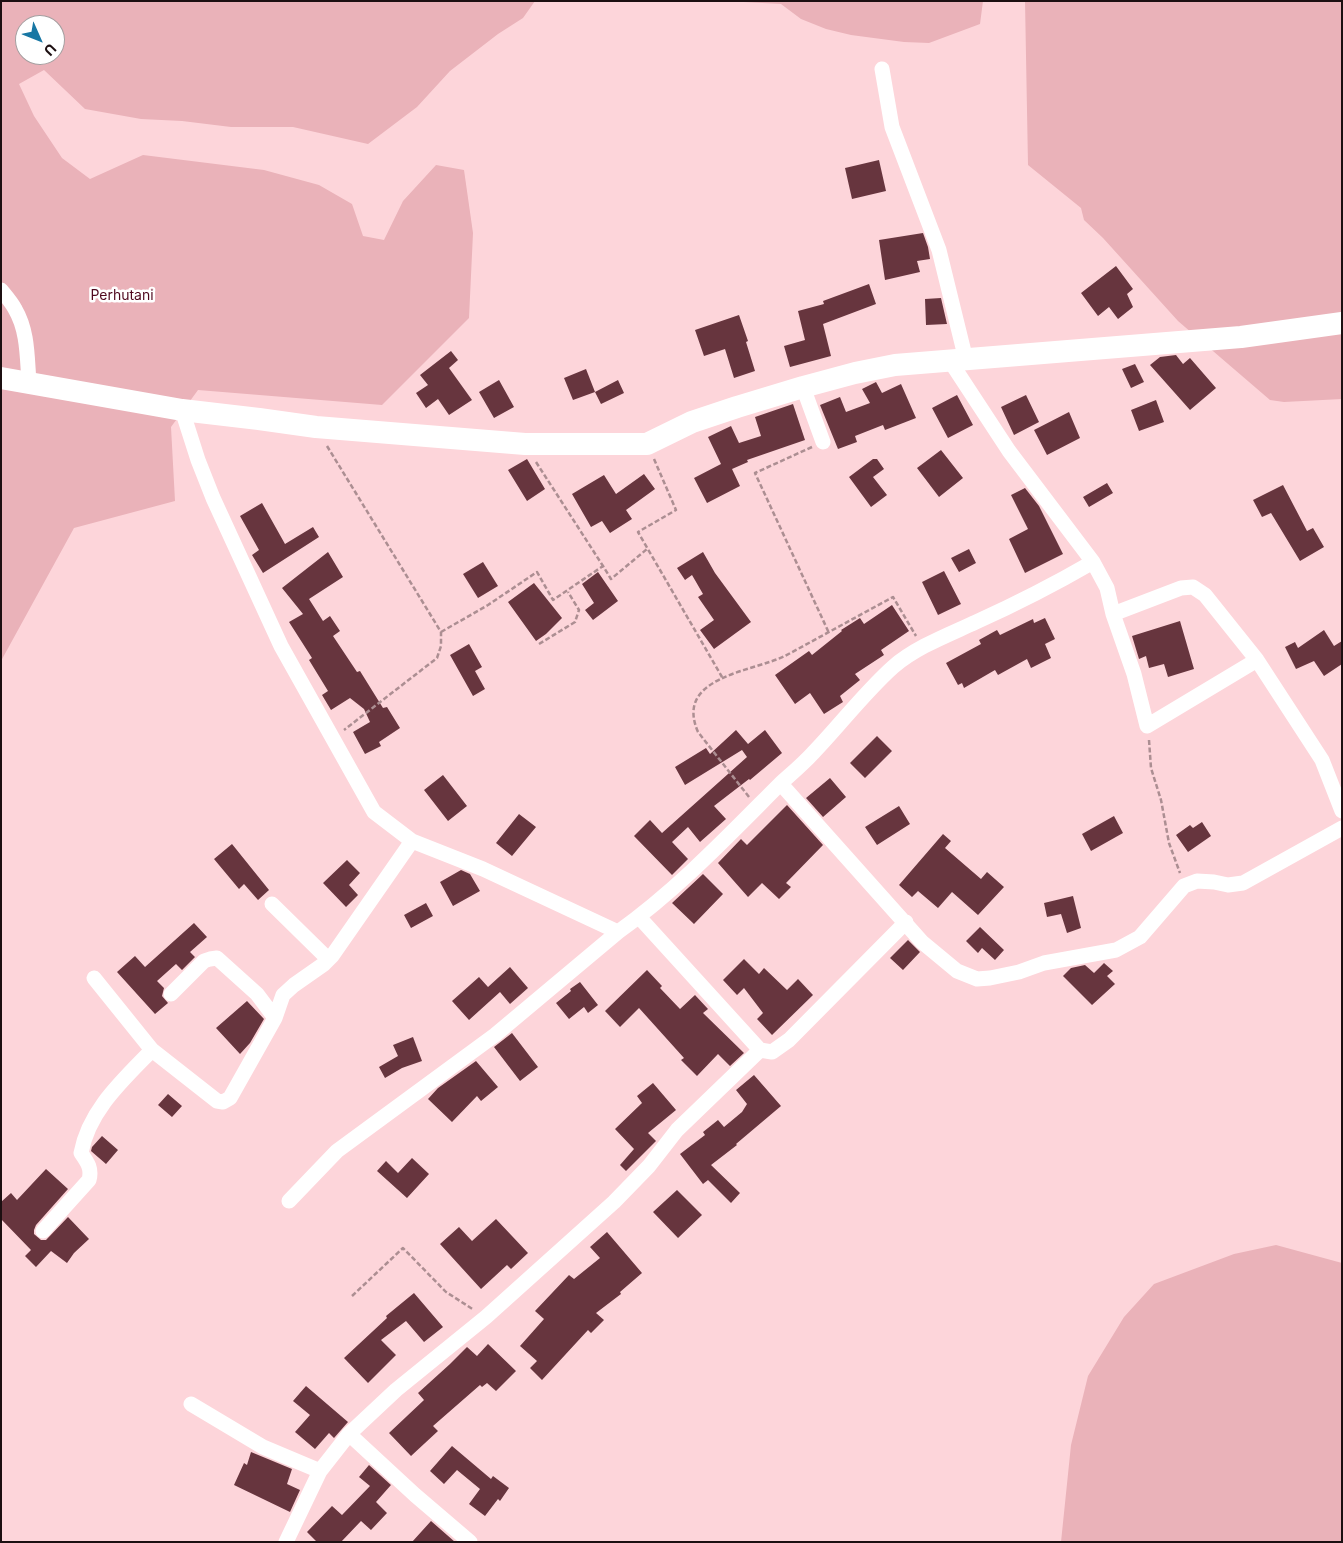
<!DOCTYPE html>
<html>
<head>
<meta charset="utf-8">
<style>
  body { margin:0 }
  #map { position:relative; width:1343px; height:1543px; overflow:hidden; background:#fdd5da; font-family:Inter,sans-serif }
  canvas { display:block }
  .frame { position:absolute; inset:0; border:2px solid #1c0f11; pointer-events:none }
  .north { position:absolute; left:15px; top:15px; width:50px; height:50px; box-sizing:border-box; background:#fff; border:1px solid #a49fa0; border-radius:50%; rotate:134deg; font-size:14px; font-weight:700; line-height:20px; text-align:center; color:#1c0f11 }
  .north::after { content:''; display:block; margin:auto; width:18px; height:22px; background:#1877a4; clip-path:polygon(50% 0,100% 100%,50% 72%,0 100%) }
</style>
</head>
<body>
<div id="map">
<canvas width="1343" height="1543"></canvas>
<div class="frame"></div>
<div class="north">U</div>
</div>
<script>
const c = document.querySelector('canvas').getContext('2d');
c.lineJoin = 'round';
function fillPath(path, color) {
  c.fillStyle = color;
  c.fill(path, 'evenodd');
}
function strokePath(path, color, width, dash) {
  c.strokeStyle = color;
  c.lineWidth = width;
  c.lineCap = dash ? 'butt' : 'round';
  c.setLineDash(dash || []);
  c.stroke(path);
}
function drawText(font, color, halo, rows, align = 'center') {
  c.font = font + ' Inter,sans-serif';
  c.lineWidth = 5;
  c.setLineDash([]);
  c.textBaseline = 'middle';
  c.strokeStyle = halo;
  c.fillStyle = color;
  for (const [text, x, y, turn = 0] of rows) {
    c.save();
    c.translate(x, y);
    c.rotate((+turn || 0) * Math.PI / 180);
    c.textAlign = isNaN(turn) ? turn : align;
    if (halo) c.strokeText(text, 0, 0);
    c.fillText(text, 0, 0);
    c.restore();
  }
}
fillPath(new Path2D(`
  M 1,1 L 535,1 L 523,18 L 498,34 L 450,71 L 417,107 L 368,144 L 293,127 L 231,127 L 182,121 L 141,119 L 85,109 L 44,70 L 19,84 L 34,116 L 62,158 L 90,179 L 143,155 L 264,170 L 319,185 L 352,204 L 363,236 L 384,240 L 403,201 L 436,165 L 464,170 L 473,233 L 469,318 L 382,405 L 198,390 L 171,427 L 175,501 L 74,528 L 1,661 ZM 25,25 L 55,25 L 55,55 L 25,55 Z
  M 725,1 L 983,1 L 980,24 L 929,43 L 904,42 L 851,35 L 826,29 L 801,19 L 781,4 Z
  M 1025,1 L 1342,1 L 1342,399 L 1284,402 L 1270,400 L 1178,321 L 1103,238 L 1084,220 L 1081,208 L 1028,165 Z
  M 1276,1245 L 1342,1263 L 1342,1542 L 1061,1542 L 1071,1445 L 1088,1376 L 1124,1317 L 1154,1284 L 1234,1254 Z`), '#eab2b9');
fillPath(new Path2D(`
  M 879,160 L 886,191 L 852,199 L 845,168 Z
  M 923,233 L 928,247 L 930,259 L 917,261 L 920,272 L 885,280 L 879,240 Z
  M 1116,266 L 1133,289 L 1127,294 L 1133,307 L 1118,319 L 1109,307 L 1098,316 L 1081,293 Z
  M 869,284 L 876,304 L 823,324 L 831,356 L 790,367 L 784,346 L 805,340 L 798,311 L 824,304 L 823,301 Z
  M 941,298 L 947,324 L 926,325 L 925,299 Z
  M 739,315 L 748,341 L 746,342 L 755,371 L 734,378 L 725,349 L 704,356 L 695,330 Z
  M 451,351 L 458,360 L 449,368 L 472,400 L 449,415 L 438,399 L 426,408 L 416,393 L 428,385 L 420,375 Z
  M 1176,355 L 1183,364 L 1190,358 L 1216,388 L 1190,410 L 1150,365 L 1160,357 Z
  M 1135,364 L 1144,382 L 1131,388 L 1122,369 Z
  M 586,369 L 595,392 L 573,400 L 564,378 Z
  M 499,380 L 514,407 L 494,418 L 479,392 Z
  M 618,380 L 624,393 L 601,404 L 595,392 Z
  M 876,382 L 882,393 L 901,384 L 916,418 L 885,430 L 883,425 L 855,436 L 857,442 L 838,449 L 820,405 L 840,397 L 846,412 L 870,403 L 862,389 Z
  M 957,395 L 973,425 L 948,438 L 932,408 Z
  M 1026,395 L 1039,422 L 1014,435 L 1001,407 Z
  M 1156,400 L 1164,422 L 1139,431 L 1131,410 Z
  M 793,404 L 805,440 L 747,460 L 748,462 L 732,469 L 740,486 L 707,503 L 694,478 L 721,464 L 708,437 L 731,426 L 739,443 L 761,436 L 755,417 Z
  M 1069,412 L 1080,438 L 1047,455 L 1034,430 Z
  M 941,450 L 963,478 L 939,497 L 917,468 Z
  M 527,459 L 545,489 L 527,501 L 508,470 Z
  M 873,459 L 877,459 L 884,469 L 873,477 L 887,495 L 871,507 L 849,477 Z
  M 644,474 L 655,489 L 626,510 L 632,519 L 610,533 L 602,521 L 591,527 L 572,494 L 604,475 L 616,494 Z
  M 1107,483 L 1113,493 L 1089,507 L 1083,497 Z
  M 1283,485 L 1307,531 L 1313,528 L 1324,547 L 1300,561 L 1271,513 L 1262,517 L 1253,500 Z
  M 1025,488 L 1039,506 L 1063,554 L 1025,573 L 1009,539 L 1028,529 L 1011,495 Z
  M 262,503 L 285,544 L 313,527 L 319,537 L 263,573 L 252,555 L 259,550 L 240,516 Z
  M 969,549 L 976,563 L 959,572 L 951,558 Z
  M 328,552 L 343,577 L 309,599 L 323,621 L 330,616 L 340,631 L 333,636 L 357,672 L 360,671 L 383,708 L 387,707 L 400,728 L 379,742 L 381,746 L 365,754 L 353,732 L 370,722 L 364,709 L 350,698 L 331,710 L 322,695 L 328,691 L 309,660 L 312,658 L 289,622 L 303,614 L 282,588 Z
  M 703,552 L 715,573 L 751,622 L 714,649 L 700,630 L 714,620 L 698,597 L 703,594 L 692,575 L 685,580 L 677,568 Z
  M 483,562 L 498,586 L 478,598 L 463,574 Z
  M 944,571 L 961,604 L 938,615 L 922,582 Z
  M 598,572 L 618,601 L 593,620 L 585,610 L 594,603 L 582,584 Z
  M 534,583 L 562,618 L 546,634 L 536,641 L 508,602 Z
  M 892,605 L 909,631 L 881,650 L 884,655 L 855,674 L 860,680 L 840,696 L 843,702 L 824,714 L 810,693 L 795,704 L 775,675 L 809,651 L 812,655 L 842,631 L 841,630 L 860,618 L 864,624 Z
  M 1045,618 L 1055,639 L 1045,644 L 1051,658 L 1031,668 L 1027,659 L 998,675 L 995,670 L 964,688 L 962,683 L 958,685 L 946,663 L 981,644 L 979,640 L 997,630 L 1000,635 L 1033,619 L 1034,623 Z
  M 1180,621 L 1194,669 L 1168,677 L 1164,664 L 1149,668 L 1146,656 L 1139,659 L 1132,636 Z
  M 1324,630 L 1334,646 L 1342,641 L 1342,664 L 1324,676 L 1314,661 L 1296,669 L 1285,647 L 1295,642 L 1298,648 Z
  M 469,644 L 482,667 L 475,671 L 485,689 L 473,696 L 450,655 Z
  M 736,730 L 748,744 L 765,730 L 782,753 L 750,780 L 749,779 L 714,806 L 726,819 L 700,842 L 688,827 L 672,842 L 688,859 L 672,875 L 634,836 L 650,820 L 662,833 L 747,757 L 742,750 L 685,785 L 675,767 L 706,748 L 710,754 Z
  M 877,736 L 892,751 L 865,778 L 850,763 Z
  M 443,775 L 467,806 L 448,821 L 424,790 Z
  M 830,778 L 846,797 L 823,817 L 806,798 Z
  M 787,805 L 823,845 L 786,883 L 791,887 L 779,899 L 762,883 L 748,897 L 718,863 L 741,839 L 747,845 Z
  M 899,806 L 910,824 L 877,845 L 865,827 Z
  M 519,814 L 536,827 L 512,856 L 496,843 Z
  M 1114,816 L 1123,833 L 1091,851 L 1082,834 Z
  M 1202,822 L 1211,836 L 1188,852 L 1176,835 L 1190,825 L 1193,828 Z
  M 943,834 L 951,841 L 945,848 L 981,879 L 987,872 L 1004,887 L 978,915 L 952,892 L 938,908 L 918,891 L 912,897 L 899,885 Z
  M 232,844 L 269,890 L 258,900 L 244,884 L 239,889 L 214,859 Z
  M 347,860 L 360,873 L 349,885 L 358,895 L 346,907 L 323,883 Z
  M 461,870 L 470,874 L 480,891 L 453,906 L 440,882 Z
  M 703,874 L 723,894 L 694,924 L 672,903 Z
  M 1073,896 L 1081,928 L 1067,933 L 1061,914 L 1047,917 L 1044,903 Z
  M 426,903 L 433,916 L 411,928 L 404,915 Z
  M 194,923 L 207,937 L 190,952 L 195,957 L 182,970 L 176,964 L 157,981 L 164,988 L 162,996 L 168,1003 L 155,1014 L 117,972 L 135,956 L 145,967 Z
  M 980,927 L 1004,950 L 995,960 L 982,948 L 978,953 L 966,941 Z
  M 908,940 L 920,952 L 903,970 L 890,958 Z
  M 744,959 L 759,974 L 764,968 L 787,990 L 798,979 L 813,995 L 772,1035 L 757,1019 L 763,1013 L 744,988 L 737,995 L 723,980 Z
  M 1104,963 L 1113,971 L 1107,976 L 1115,984 L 1092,1005 L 1063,976 L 1071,968 L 1085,965 L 1094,973 Z
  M 510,967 L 528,988 L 510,1004 L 500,992 L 469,1020 L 452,1001 L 479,977 L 488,987 Z
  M 647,970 L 662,986 L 660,988 L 680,1009 L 695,995 L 708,1009 L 703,1013 L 744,1053 L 730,1066 L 718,1054 L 697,1076 L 681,1060 L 684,1058 L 639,1008 L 620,1027 L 605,1011 Z
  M 580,982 L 598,1005 L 588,1013 L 584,1007 L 569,1019 L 556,1003 L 571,991 L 570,989 Z
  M 247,1001 L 264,1019 L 250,1043 L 240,1054 L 216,1028 Z
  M 512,1033 L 538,1067 L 520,1081 L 494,1047 Z
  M 413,1037 L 422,1061 L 402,1068 L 385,1078 L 379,1067 L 398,1056 L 393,1045 Z
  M 476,1061 L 498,1087 L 481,1101 L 477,1096 L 452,1122 L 428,1099 L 438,1088 Z
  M 754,1075 L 781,1106 L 736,1144 L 737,1145 L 711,1165 L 740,1193 L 731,1203 L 708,1180 L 703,1184 L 680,1154 L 705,1135 L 703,1132 L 718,1120 L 724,1127 L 742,1112 L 747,1104 L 736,1090 Z
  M 653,1083 L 676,1110 L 648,1133 L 656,1141 L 626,1171 L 620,1165 L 634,1149 L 615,1129 L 642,1103 L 637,1096 Z
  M 168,1094 L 182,1106 L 172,1117 L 158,1105 Z
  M 102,1136 L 118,1150 L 106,1164 L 91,1151 L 92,1147 Z
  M 412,1158 L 429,1174 L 407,1198 L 377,1171 L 386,1161 L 398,1173 Z
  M 46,1169 L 68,1189 L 36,1225 L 34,1230 L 34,1234 L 41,1240 L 46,1240 L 68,1217 L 89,1239 L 74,1253 L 67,1263 L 51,1251 L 36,1267 L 25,1256 L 31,1250 L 1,1219 L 1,1202 L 11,1193 L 17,1200 Z
  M 677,1190 L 702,1215 L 678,1238 L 653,1212 Z
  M 496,1219 L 528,1253 L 511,1269 L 507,1265 L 481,1289 L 440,1244 L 459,1227 L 472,1241 Z
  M 607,1232 L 642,1273 L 620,1292 L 621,1294 L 596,1313 L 604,1320 L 591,1333 L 588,1330 L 542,1380 L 530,1368 L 537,1361 L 520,1346 L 544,1319 L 535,1311 L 569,1275 L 574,1279 L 600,1258 L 590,1247 Z
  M 414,1293 L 443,1327 L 424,1342 L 406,1321 L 381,1340 L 396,1355 L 368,1383 L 344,1358 L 387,1318 L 386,1316 Z
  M 488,1344 L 516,1371 L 496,1391 L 487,1383 L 482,1387 L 480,1385 L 433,1426 L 438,1431 L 411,1456 L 389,1433 L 424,1400 L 418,1393 L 450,1364 L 467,1347 L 477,1356 Z
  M 306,1386 L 348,1422 L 334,1438 L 329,1433 L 315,1449 L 295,1432 L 310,1415 L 293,1401 Z
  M 452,1446 L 491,1479 L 493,1476 L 509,1488 L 500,1501 L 498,1499 L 485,1516 L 469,1504 L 480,1489 L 457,1470 L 444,1484 L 430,1471 Z
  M 251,1452 L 292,1469 L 287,1484 L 300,1490 L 290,1512 L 234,1485 L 244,1463 L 247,1465 Z
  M 369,1465 L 391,1485 L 376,1502 L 387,1513 L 371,1530 L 361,1521 L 341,1542 L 317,1542 L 307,1532 L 332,1506 L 342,1515 L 370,1486 L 359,1477 Z
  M 431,1521 L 455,1542 L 412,1542 Z`), '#67353e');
strokePath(new Path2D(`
  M 327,446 L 441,632 L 441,646 L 437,658 L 344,730
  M 812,447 L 755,473 L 829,633
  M 654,459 L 676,510 L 638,532 L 722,677
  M 536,462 L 603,566
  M 441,632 L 488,605 L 537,572 L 553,600 L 603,566 L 611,579 L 647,549
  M 539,644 L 575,622 L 579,610 L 568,592
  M 1149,740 L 1151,768 L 1161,800 L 1169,843 L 1180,873
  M 749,797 L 698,732 C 674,677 751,672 785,656 L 893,597 L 916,636
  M 352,1296 L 403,1248 L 446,1292 L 474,1310`), '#ac8e92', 2.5, [5, 2.5]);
strokePath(new Path2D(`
  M 882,69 L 892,127 L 939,250 L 966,360
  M 1,290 C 6,296 12,303 15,309 C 28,331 27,357 29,382
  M 803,387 L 823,442
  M 182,410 L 198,460 L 213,498 L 281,646 L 374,812 L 412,841 L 483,869 L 618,932 C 678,889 728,836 780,784 C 791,774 803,764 813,753 C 840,725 864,693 893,667 C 916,647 948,635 976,622 C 1016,604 1055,584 1093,562 L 1009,451 L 950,361
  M 1093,562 L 1107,588 L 1113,614 L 1134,674 L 1147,726 L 1257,660
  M 1113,614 L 1181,588 L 1193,587 L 1205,595 L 1257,660 L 1322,760 L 1342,811
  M 781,784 L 922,942 L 957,971 L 977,979 L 990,978 L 1019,972 L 1044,963 L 1116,950 L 1140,937 L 1184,886 L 1197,881 L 1214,882 L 1228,885 L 1243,883 L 1342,828
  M 272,904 L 328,959
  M 94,978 L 152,1050
  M 171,994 L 204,961 L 210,959 L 217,958 L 257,994 L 275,1018
  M 760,1050 L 772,1052 L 789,1040 L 906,922
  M 289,1201 L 337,1151 L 495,1035 L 618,932
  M 43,1231 L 89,1180 C 92,1169 88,1163 81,1153 C 89,1110 123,1080 152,1050 L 217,1101 L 223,1102 L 230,1098 L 275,1018 L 283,995 L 294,985 L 324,964 L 332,956 L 412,841
  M 191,1404 L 263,1447 L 320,1471
  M 349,1434 L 415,1495 L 470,1542
  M 286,1542 L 320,1471 L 349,1434 L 396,1390 L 486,1317 L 614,1202 L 649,1166 L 677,1130 L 760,1050 L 639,917`), '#fff', 15);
strokePath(new Path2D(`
  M 1,378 L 182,410 L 259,419 L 316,427 L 525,444 L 647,444 L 692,422 L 737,407 L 803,387 L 855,373 L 895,365 L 1241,337 L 1342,323`), '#fff', 22);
drawText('14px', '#4f081e', '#fff', [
  ["Perhutani",122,296]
]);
</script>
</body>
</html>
